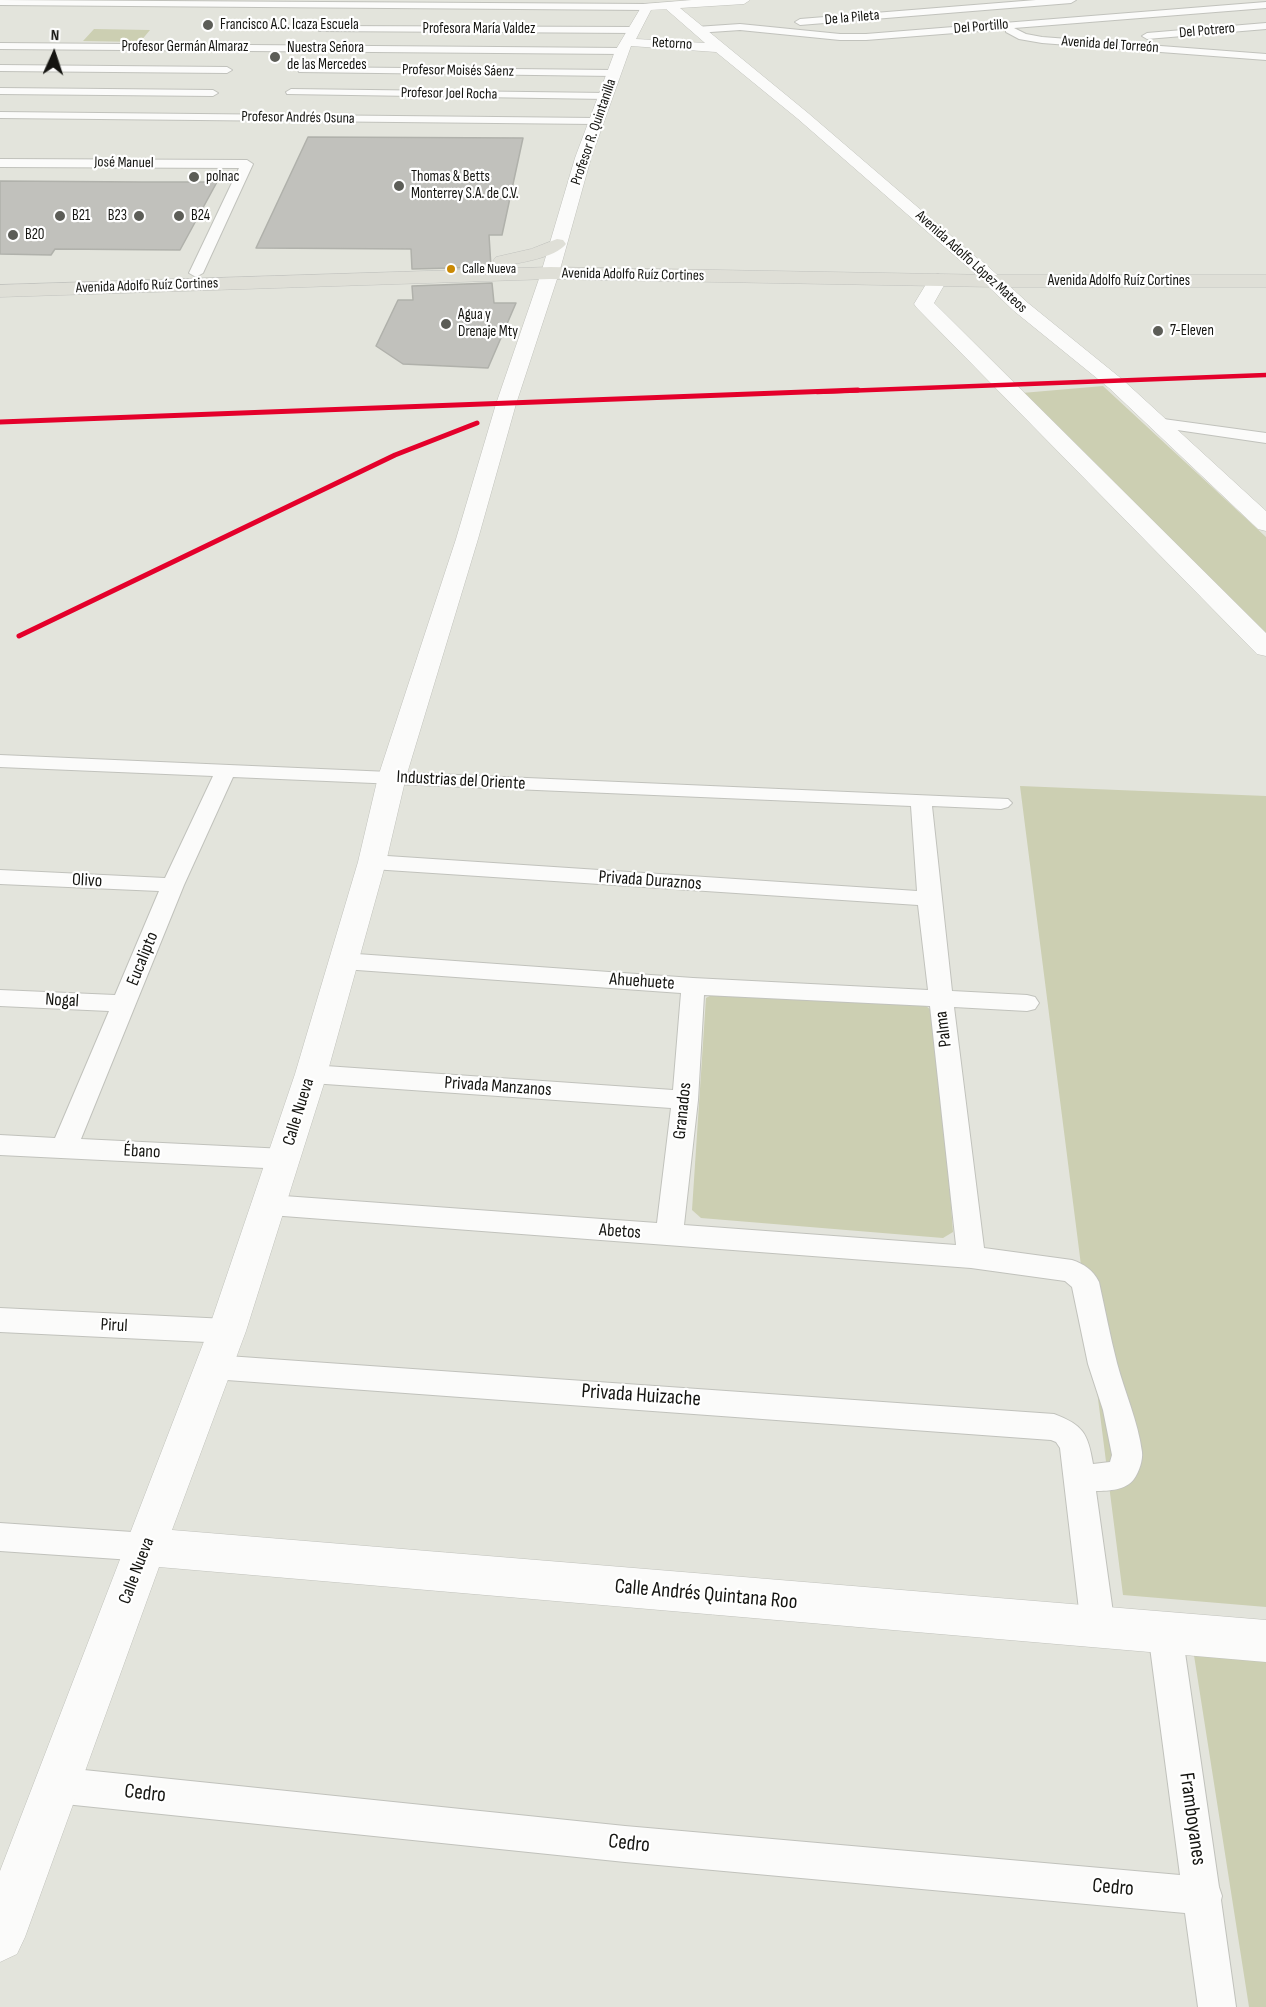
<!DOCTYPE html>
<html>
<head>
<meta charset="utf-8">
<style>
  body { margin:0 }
  #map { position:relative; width:1266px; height:2007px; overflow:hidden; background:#e3e4dc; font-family:"Sofia Sans Condensed",sans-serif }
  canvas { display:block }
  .north { position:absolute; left:24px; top:24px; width:60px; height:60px; -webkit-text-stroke:4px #fff; paint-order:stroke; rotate:3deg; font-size:16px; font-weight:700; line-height:24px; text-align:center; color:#141410 }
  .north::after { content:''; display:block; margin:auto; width:21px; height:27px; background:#141410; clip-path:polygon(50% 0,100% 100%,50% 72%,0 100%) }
</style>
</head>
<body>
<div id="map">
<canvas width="1266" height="2007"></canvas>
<div class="north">N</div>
</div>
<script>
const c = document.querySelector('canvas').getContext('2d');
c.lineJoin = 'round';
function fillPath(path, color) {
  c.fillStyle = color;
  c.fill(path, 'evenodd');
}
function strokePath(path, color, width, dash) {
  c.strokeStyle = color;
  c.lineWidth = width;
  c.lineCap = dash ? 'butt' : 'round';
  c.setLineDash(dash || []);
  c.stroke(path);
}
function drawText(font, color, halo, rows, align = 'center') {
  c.font = font + ' "Sofia Sans Condensed",sans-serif';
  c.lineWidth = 4.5;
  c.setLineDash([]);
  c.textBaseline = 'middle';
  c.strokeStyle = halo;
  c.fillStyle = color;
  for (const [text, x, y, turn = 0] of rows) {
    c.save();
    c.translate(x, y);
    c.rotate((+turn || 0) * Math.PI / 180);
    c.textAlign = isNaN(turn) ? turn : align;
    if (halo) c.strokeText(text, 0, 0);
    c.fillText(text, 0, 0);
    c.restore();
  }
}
fillPath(new Path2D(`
  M 94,29 L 150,30 L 140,42 L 83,41 Z
  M 1103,386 L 1266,537 L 1266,634 L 1022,393 Z
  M 1020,786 L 1266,796 L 1266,1607 L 1123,1595 Z
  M 717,992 L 926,1006 L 937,1015 L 953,1232 L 943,1238 L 701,1218 L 692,1210 L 706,998 Z
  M 1193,1649 L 1266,1654 L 1266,2007 L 1249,2007 Z`), '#cccfb2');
const building = new Path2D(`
  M 308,137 L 523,138 L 502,235 L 489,235 L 491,267 L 412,269 L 411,249 L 256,248 Z
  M 0,181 L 142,182 L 217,182 L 180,250 L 55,249 L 51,255 L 0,254 Z
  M 492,283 L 494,303 L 516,303 L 488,368 L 403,364 L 376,346 L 398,300 L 413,300 L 412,286 Z`);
fillPath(building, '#c1c1bc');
strokePath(building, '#b0b1ab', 1.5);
const minor = new Path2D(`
  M 0,0 L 647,4 L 652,7 L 647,10 L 0,5 Z
  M 1036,0 L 1076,0 L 1071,3 L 800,25 L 795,22 L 800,19 Z
  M 1266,2 L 1266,8 L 1014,28 L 1026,34 L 1042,37 L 1266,54 L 1266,60 L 1042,43 L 1019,39 L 1006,32 L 1006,29 L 866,40 L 840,40 L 740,30 L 696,33 L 691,30 L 696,27 L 740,24 L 840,34 L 866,34 Z
  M 1266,23 L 1266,29 L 1147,39 L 1142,36 L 1147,33 Z
  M 323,26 L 634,27 L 639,30 L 634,33 L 319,31 L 319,27 Z
  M 0,43 L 622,48 L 627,51 L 622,54 L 0,49 Z
  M 0,65 L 227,67 L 232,70 L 227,73 L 0,71 Z
  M 303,67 L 614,70 L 619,73 L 614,76 L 299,72 L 298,70 Z
  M 0,88 L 213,90 L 218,93 L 213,96 L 0,94 Z
  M 291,89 L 606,93 L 611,96 L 606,99 L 287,94 L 286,92 Z
  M 0,112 L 595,118 L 601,121 L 595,124 L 0,118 Z
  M 0,159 L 247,160 L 253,164 L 203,273 L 196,277 L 189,273 L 239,168 L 0,167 Z
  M 1156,418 L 1266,433 L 1266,443 L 1150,426 L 1148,423 Z
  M 0,755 L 1008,799 L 1012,803 L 1008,807 L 1001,809 L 932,806 L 952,991 L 1027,995 L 1035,997 L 1039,1003 L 1035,1009 L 1027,1011 L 954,1007 L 984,1248 L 1072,1260 C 1084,1264 1093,1270 1099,1282 C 1105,1309 1110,1336 1117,1363 C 1125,1393 1138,1421 1142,1452 C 1143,1460 1139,1472 1134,1479 C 1126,1490 1109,1491 1096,1491 L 1115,1627 L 1110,1638 L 1098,1642 L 1086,1638 L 1081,1627 L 1060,1448 L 1056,1442 L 1051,1440 L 213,1379 L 203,1376 L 198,1367 L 203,1358 L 213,1355 L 1054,1414 C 1083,1425 1088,1433 1093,1464 L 1110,1462 L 1112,1455 L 1103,1410 L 1088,1364 L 1072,1287 L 1065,1281 L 971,1268 L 270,1215 L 260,1212 L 257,1205 L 260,1198 L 270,1195 L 657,1223 L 671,1108 L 311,1083 L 302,1080 L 298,1074 L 302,1068 L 311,1065 L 673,1090 L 681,993 L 343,969 L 335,966 L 331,961 L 335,956 L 343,953 L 693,978 L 928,990 L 918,905 L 372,869 L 364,867 L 361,862 L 364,857 L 372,855 L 917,891 L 911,806 L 233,777 L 184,885 L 81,1139 L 285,1149 L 294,1152 L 298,1159 L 294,1166 L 285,1169 L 0,1155 L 0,1135 L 55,1138 L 109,1011 L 0,1006 L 0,990 L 115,995 L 159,891 L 0,884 L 0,870 L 165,878 L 213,776 L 0,767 ZM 704,995 L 930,1006 L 956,1245 L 684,1225 L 698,1100 Z
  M 0,1308 L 227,1319 L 237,1323 L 241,1331 L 237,1339 L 227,1343 L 0,1332 Z
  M 0,1523 L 147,1533 L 158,1537 L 163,1547 L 158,1557 L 147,1561 L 0,1551 Z
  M 1165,1616 L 1177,1621 L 1182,1632 L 1219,1887 L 1222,1896 L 1221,1900 L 1236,2007 L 1198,2007 L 1185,1913 L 625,1862 L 55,1803 L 43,1797 L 37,1785 L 43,1773 L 55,1767 L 625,1826 L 1180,1875 L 1148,1632 L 1153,1621 Z`);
const tertiary = new Path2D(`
  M 692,0 L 750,0 L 744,4 L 680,8 L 808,113 L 985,265 L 982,269 L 970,269 L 798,119 L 716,52 L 631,46 L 591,158 L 559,273 L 516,404 L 478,539 L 406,777 L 386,862 L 327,1074 L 246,1331 L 172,1530 L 1266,1620 L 1266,1662 L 159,1567 L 25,1937 L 17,1954 L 0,1962 L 0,1871 L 208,1331 L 295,1074 L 358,862 L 378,777 L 456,539 L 496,404 L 541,273 L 575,158 L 615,51 L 643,4 ZM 666,9 L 705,43 L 636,39 L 651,10 Z`);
const secondary = new Path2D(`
  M 976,259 L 982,261 L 1028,303 L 1123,380 L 1266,511 L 1266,531 L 1258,529 L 1109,388 L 1014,311 L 970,269 L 967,265 L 970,261 Z
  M 938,274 L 945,276 L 947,280 L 934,303 L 1266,633 L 1266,656 L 1257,654 L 917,308 L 914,304 L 931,276 Z`);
const primary = new Path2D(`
  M 557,239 L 563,240 L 566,244 C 555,258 519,263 502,266 L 496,265 L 493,261 L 496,257 L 531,249 Z
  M 550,267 L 995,275 L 1266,275 L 1266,287 L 995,287 L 550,279 L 0,297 L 0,285 Z`);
strokePath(minor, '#c1c2bc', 2);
strokePath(tertiary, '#c1c2bc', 1);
strokePath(secondary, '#c1c2bc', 1);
strokePath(primary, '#c1c2be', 1);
fillPath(minor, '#fbfbfa');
fillPath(tertiary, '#fbfbfa');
fillPath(secondary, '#fbfbfa');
fillPath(primary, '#dfdfd7');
strokePath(new Path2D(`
  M 817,392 L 1266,375`), '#e4002b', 4.5);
strokePath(new Path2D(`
  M 0,422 L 858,390
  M 19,636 L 395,455 L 477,423`), '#e4002b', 5);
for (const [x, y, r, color] of [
  [208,25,6,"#5c5d57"],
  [275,57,6,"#5c5d57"],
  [194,177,6,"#5c5d57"],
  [399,186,6,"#5c5d57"],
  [60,216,6,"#5c5d57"],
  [139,216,6,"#5c5d57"],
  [179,216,6,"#5c5d57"],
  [13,235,6,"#5c5d57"],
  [451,269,5,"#ca8903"],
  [446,324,6,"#5c5d57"],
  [1158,331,6,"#5c5d57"]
]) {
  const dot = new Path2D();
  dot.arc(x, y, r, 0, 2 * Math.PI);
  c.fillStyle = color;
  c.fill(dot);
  strokePath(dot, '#fff', 2);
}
drawText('14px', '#141410', '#fff', [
  ["Calle Nueva",462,269]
], 'left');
drawText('15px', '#141410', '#fff', [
  ["De la Pileta",852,18,-5],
  ["Del Portillo",981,27,-5],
  ["Profesora María Valdez",479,29],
  ["Del Potrero",1207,31,-5],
  ["Retorno",672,44,3],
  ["Avenida del Torreón",1110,45,4],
  ["Profesor Germán Almaraz",185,47],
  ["Profesor Moisés Sáenz",458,71,1],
  ["Profesor Joel Rocha",449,94,1],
  ["Profesor Andrés Osuna",298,118,1],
  ["Profesor R. Quintanilla",594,132,-71],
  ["José Manuel",124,163,1],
  ["Avenida Adolfo López Mateos",971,262,42],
  ["Avenida Adolfo Ruíz Cortines",633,275,1],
  ["Avenida Adolfo Ruíz Cortines",1119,281],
  ["Avenida Adolfo Ruíz Cortines",147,286,-2]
]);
drawText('15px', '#141410', '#fff', [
  ["Francisco A.C. Icaza Escuela",220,25],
  ["Nuestra Señora",287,48],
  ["de las Mercedes",287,65],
  ["polnac",206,177],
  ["Thomas & Betts",411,177],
  ["Monterrey S.A. de C.V.",411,194],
  ["B21",72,216],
  ["B23",127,216,"right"],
  ["B24",191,216],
  ["B20",25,235],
  ["Agua y",458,315],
  ["Drenaje Mty",458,332],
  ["7-Eleven",1170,331]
], 'left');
drawText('18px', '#141410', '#fff', [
  ["Industrias del Oriente",461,781,3],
  ["Olivo",87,881,3],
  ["Privada Duraznos",650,881,4],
  ["Eucalipto",143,959,-68],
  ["Ahuehuete",642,982,4],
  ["Nogal",62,1001,3],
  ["Palma",944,1029,-97],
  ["Privada Manzanos",498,1087,4],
  ["Granados",683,1111,-84],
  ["Calle Nueva",299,1112,-73],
  ["Ébano",142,1152,3],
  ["Abetos",620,1232,4],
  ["Pirul",114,1326,3],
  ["Calle Nueva",137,1571,-69]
]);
drawText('21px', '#141410', '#fff', [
  ["Privada Huizache",641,1396,4],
  ["Calle Andrés Quintana Roo",706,1595,5],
  ["Cedro",145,1794,6],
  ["Framboyanes",1192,1819,82],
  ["Cedro",629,1844,6],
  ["Cedro",1113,1888,5]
]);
</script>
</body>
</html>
